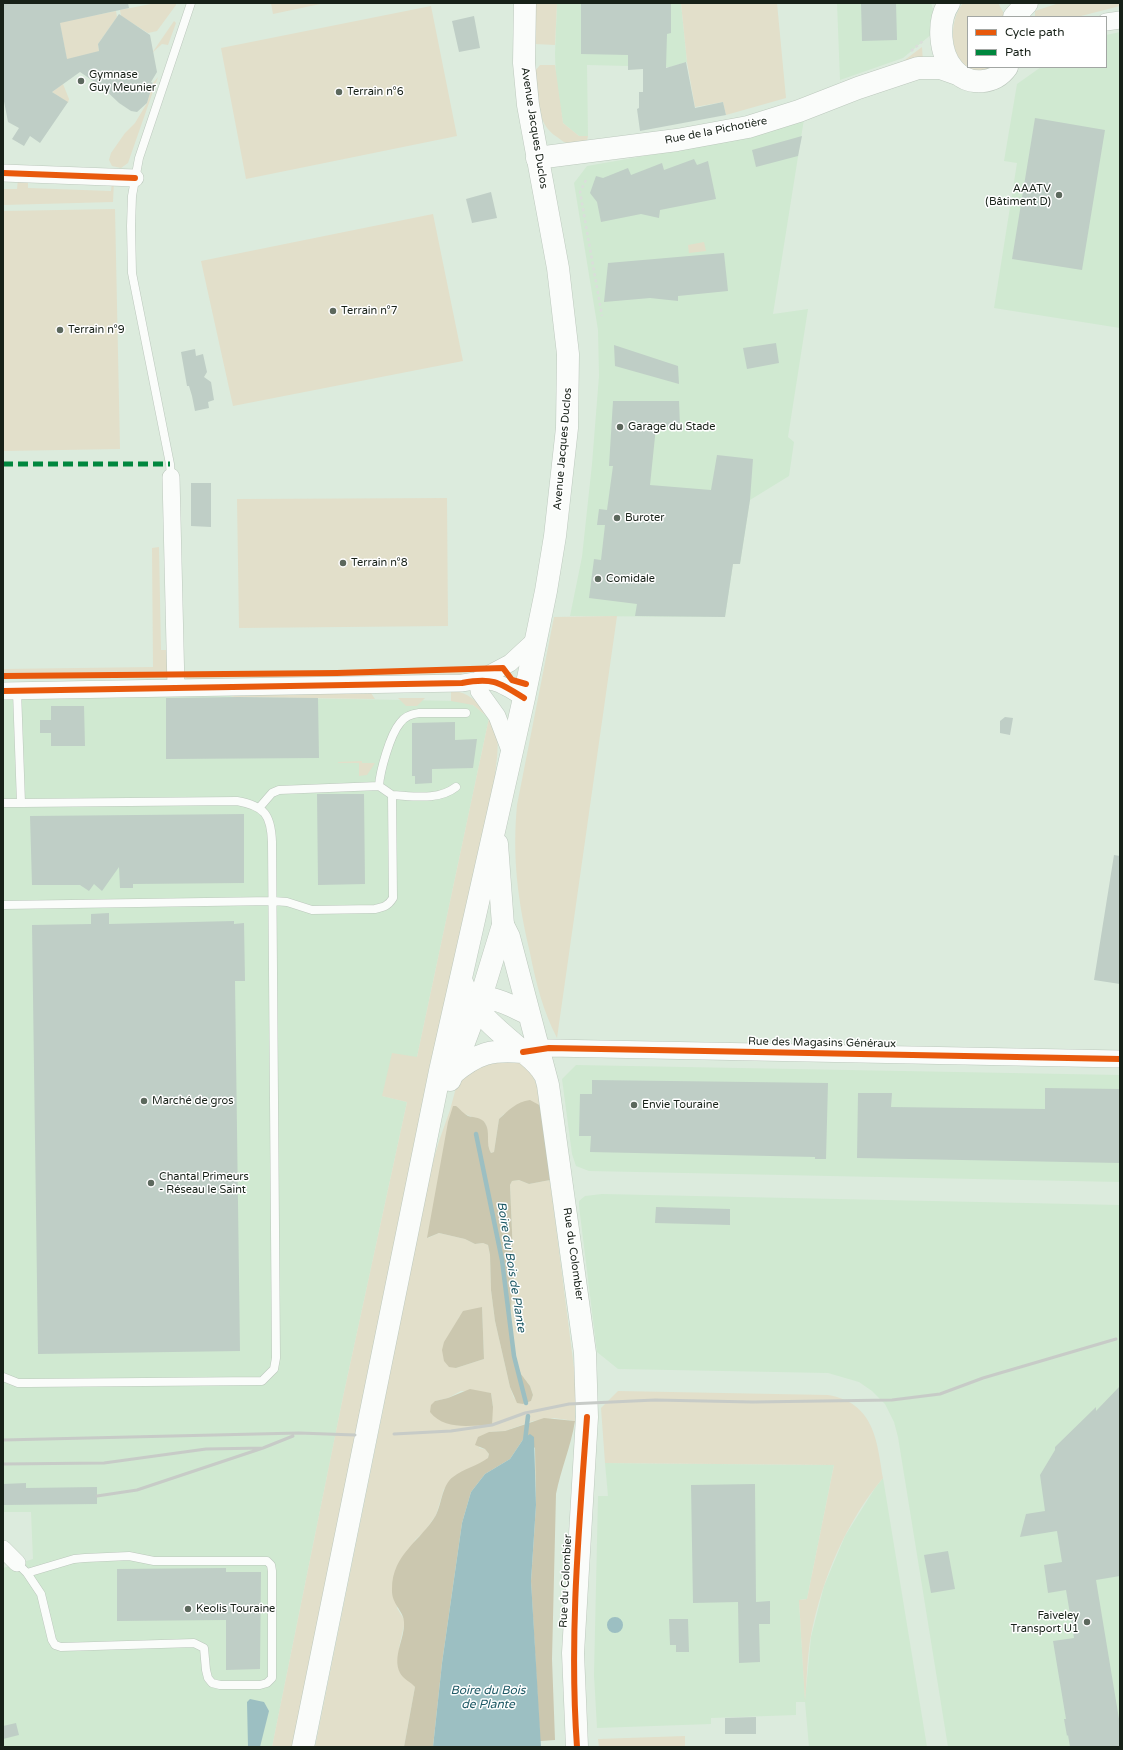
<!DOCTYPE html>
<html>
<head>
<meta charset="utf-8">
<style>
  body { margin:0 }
  #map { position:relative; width:1123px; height:1750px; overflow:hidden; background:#dcebdd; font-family:"Varela Round",sans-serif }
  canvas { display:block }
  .frame { position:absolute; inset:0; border:4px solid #172118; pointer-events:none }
  .legend { position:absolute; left:967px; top:16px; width:140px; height:52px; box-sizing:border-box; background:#fff; border:1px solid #a2a6a3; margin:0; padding:5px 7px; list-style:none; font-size:12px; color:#172118 }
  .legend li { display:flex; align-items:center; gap:8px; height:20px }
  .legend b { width:20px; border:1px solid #a2a6a3 }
</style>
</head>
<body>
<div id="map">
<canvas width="1123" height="1750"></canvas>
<div class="frame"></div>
<ul class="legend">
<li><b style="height:5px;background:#e8590c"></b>Cycle path</li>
<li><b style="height:5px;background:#00873e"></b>Path</li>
</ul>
</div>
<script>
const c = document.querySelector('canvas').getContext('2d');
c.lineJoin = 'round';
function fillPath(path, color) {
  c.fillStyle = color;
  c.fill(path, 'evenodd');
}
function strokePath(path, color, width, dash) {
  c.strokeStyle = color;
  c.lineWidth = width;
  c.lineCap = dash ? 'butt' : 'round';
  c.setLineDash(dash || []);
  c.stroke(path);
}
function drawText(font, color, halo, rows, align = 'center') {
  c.font = font + ' "Varela Round",sans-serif';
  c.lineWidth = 3;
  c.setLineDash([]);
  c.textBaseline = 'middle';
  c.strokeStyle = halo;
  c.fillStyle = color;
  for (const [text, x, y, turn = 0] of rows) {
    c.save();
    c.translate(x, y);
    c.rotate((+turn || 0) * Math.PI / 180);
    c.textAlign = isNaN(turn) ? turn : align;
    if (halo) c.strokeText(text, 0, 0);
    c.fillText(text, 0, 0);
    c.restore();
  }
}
fillPath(new Path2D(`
  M 557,3 L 681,3 L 687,62 L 670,67 L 587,65 L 588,136 L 579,136 L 563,123 L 556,83 L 555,54 Z
  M 837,3 L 931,3 L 934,12 L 933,33 L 903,58 L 840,80 Z
  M 1120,32 L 1120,328 L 994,308 L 1017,163 L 1004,161 L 1017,84 L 1041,67 L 1106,67 L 1106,35 Z
  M 804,119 L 773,314 L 808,309 L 788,437 L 794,442 L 789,476 L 750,500 L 740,564 L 733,564 L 725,617 L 570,616 L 582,557 L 592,464 L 599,376 L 598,330 L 574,183 L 587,166 L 690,148 Z
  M 226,695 L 235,697 L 460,701 L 473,705 L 489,718 L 417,1057 L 383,1096 L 407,1102 L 343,1397 L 272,1747 L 3,1747 L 3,1568 L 33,1559 L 31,1512 L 3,1512 L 3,699 Z
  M 576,1065 L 1120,1075 L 1120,1182 L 589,1171 L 576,1166 L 572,1154 L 562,1079 Z
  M 602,1194 L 1120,1205 L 1120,1747 L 948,1747 L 898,1437 L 894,1422 L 885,1404 L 872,1391 L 859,1382 L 828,1373 L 618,1369 L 597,1352 L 579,1206 L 579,1201 L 585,1196 Z
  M 605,1463 L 834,1465 L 807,1599 L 799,1600 L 805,1699 L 811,1637 L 824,1586 L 845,1536 L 875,1488 L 883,1478 L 927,1747 L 809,1747 L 805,1702 L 796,1702 L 796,1715 L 711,1718 L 711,1724 L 597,1728 L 594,1675 L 598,1496 L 608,1496 Z`), '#d0e9d1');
fillPath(new Path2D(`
  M 56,3 L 76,19 L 116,11 L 117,17 L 98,44 L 99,51 L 69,71 Z
  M 156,3 L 176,3 L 176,5 L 157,31 L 148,33 L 121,16 L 120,10 Z
  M 271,3 L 325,3 L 273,14 Z
  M 534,3 L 557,3 L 555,45 L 534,44 Z
  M 681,3 L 777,3 L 786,98 L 726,115 L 723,102 L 695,107 L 687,62 Z
  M 963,3 L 998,3 L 1006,17 L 968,17 L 968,67 L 989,67 C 985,71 981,72 975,70 C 948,63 948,21 963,3 Z
  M 1059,3 L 1120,3 L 1120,6 L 1077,17 L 1035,17 L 1035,11 Z
  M 431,6 L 457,136 L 246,179 L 221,48 Z
  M 174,21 L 176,23 L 168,45 L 162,44 L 152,53 Z
  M 922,47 L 923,62 L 887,69 L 887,67 L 902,62 Z
  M 540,65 L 555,65 L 563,123 L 579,136 L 588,136 L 587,141 C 581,142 573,144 568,143 C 564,143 560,139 557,137 C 535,123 537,94 535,71 Z
  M 158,77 L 128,163 L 121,168 L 112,166 L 109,160 L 111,153 L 125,133 L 135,123 L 147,103 L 153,83 Z
  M 63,84 L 69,99 L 68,103 L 52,92 Z
  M 18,178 L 28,179 L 28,188 L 111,191 L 112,182 L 114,181 L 113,202 L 3,205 L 3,189 L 17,189 Z
  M 115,209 L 120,449 L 3,451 L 3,211 Z
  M 433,214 L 463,361 L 233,406 L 201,261 Z
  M 704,242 L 706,251 L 689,253 L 688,245 Z
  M 447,498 L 448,626 L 239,628 L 237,499 Z
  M 159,547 L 161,650 L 167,650 L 167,671 L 3,674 L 3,669 L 153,667 L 152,548 Z
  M 617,616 L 557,1038 C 543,1011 536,983 530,953 C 518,901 512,859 517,805 L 554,617 Z
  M 462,673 L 463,677 L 187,681 L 186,677 Z
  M 451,691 C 473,691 493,715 497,736 C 499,749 496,763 495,777 L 449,988 L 295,1747 L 272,1747 L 343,1397 L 407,1102 L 382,1096 L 392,1053 L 417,1057 L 489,718 L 473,705 L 451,701 Z
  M 371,693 L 375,699 L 234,697 L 226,695 Z
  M 398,698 L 425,698 L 417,706 L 406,706 Z
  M 362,761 L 362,763 L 375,763 L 367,775 L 359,776 L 359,763 L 338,763 L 338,762 Z
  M 513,1059 C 535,1070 537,1083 541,1106 L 504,1114 L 499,1119 L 494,1152 L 491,1153 C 485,1144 490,1133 485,1123 L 465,1114 L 428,1238 L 439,1233 L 465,1239 L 475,1244 L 483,1243 L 488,1245 L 490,1255 L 491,1290 L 495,1321 L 510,1387 L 514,1398 L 523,1404 L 531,1401 L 533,1395 L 530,1386 L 521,1374 L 514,1356 L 509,1327 L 514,1277 L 510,1185 L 512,1181 L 519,1180 L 529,1184 L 550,1180 L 575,1376 L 575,1421 L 554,1418 L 533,1421 L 505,1431 L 489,1432 L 479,1448 L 485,1449 L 489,1454 L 488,1459 L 478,1466 L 462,1472 L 444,1489 L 436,1515 L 425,1531 L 415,1540 L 397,1608 L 405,1621 L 399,1648 L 404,1677 L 410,1680 L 415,1687 L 404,1747 L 315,1747 L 383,1410 L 403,1297 L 432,1165 L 439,1141 L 450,1110 L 457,1084 L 467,1069 ZM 482,1307 L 484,1359 L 456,1368 L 447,1338 L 457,1323 L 459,1317 ZM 461,1391 L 491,1393 L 493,1407 L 435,1401 L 448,1398 Z
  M 618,1391 L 828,1395 C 874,1403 877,1440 883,1478 C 846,1522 822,1579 811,1635 C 807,1657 807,1680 805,1702 L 799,1600 L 807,1599 L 834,1465 L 605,1463 L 601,1408 Z
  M 685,1736 L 685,1747 L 599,1747 L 598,1739 Z`), '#e2dfca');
fillPath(new Path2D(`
  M 530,1100 L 541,1106 L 544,1115 L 550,1180 L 529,1184 L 519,1180 L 512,1181 L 510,1185 L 514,1277 L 509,1327 L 514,1356 L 521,1374 L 530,1386 L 533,1395 L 531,1401 L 523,1404 L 517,1403 L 510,1387 L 495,1321 L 491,1290 L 490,1255 L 488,1245 L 483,1243 L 475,1244 L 465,1239 L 439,1233 L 427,1238 L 448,1122 L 453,1106 L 456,1106 C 460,1109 464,1114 468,1116 C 475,1118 481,1117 485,1123 C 491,1132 485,1144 491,1153 L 494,1152 L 499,1119 C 509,1110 516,1102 530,1100 Z
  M 482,1307 L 484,1359 L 456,1368 L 449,1367 L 444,1361 L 442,1350 L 444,1342 L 463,1311 Z
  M 470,1389 L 491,1393 L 493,1407 L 492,1425 C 470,1425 445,1431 430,1412 L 431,1405 L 435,1401 L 448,1398 Z
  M 544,1418 L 575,1421 C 571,1446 561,1469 556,1494 L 552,1659 L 555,1740 L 540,1741 L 531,1581 L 536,1505 L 535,1448 L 524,1438 L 510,1459 L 485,1474 L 471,1492 L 462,1523 L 442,1663 L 433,1747 L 404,1747 L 415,1687 C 411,1682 403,1679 400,1673 C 392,1656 405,1639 404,1622 C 404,1611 391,1604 392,1589 C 392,1554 421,1541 436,1515 C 442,1503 442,1485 453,1477 C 463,1469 477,1466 488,1458 L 489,1454 L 485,1449 L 475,1445 L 478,1437 L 489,1432 L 505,1431 Z`), '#cbc7af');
fillPath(new Path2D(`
  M 530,1434 L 534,1437 L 536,1505 L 531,1581 L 541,1747 L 433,1747 L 442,1663 L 462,1523 L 471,1492 L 485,1474 L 510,1459 L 524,1438 Z
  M607 1625a8 8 0 1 1 16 0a8 8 0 1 1-16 0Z
  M 250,1699 L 264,1702 L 269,1711 L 260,1747 L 248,1747 L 247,1702 Z`), '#9cbfc2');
strokePath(new Path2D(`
  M 476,1134 L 502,1260 L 514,1356 L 526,1403
  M 525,1441 L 528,1416`), '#9cbfc2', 4.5);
fillPath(new Path2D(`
  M 3,3 L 128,3 L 129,8 L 60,23 L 67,59 L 99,51 L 98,44 L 119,14 L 150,35 L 157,72 L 151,82 L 153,83 L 147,103 L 137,112 L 131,111 L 119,103 L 102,87 L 80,72 L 52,92 L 68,102 L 40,143 L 30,136 L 24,146 L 12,139 L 19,128 L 8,122 L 3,96 Z
  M 581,3 L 671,3 L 671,33 L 667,34 L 666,68 L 686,62 L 695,108 L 723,102 L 726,115 L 640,131 L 637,109 L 639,108 L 639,92 L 643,92 L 643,69 L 628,70 L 628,55 L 581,54 Z
  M 861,3 L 896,3 L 897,40 L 862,41 Z
  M 474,16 L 480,48 L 459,52 L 452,21 Z
  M 1035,118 L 1105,130 L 1082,270 L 1012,259 Z
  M 802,136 L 798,156 L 756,167 L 752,150 Z
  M 694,159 L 697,165 L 708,161 L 716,199 L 660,210 L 659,218 L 641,214 L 601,222 L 597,202 L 590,193 L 596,176 L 603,178 L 628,168 L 631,175 L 662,163 L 664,170 Z
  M 491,192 L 497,218 L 472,223 L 466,199 Z
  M 724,253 L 728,291 L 678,296 L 678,301 L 650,298 L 604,302 L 608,263 Z
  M 776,343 L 779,363 L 747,369 L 743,348 Z
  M 614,345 L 678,366 L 679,384 L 615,366 Z
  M 195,349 L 196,356 L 203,354 L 207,372 L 204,377 L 211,382 L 214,400 L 208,402 L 209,408 L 195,411 L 192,396 L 189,386 L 187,386 L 181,352 Z
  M 613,401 L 679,401 L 680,426 L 656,427 L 650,485 L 711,490 L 717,455 L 753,459 L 750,500 L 740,564 L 733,564 L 725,617 L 635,616 L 637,604 L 589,598 L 594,559 L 601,560 L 605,525 L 597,525 L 599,509 L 607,510 L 613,466 L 609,466 Z
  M 191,483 L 211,483 L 211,527 L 191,526 Z
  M 238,697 L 318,698 L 319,758 L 166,759 L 166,698 Z
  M 51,706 L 84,706 L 85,746 L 51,746 L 51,733 L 40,733 L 40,720 L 51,720 Z
  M 1005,717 L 1013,718 L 1010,735 L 1000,733 L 1000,721 Z
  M 455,722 L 455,740 L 477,739 L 473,768 L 432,769 L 432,783 L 415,784 L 415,776 L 412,776 L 412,723 Z
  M 317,794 L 364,794 L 365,884 L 318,885 Z
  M 244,814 L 244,883 L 133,884 L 133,888 L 120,888 L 119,867 L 102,891 L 94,884 L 89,891 L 80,885 L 32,885 L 30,816 Z
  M 1114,855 L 1120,856 L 1120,984 L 1094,980 Z
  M 109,913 L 109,924 L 234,921 L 234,924 L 244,923 L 245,981 L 235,981 L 240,1351 L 38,1354 L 32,925 L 91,924 L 91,914 Z
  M 592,1080 L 828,1083 L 826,1159 L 815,1159 L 815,1157 L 590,1152 L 591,1136 L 579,1136 L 580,1094 L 592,1094 Z
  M 1045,1088 L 1120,1089 L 1120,1163 L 857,1158 L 858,1093 L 892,1093 L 891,1107 L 1045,1109 Z
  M 656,1207 L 730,1209 L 730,1225 L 655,1223 Z
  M 1120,1386 L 1120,1576 L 1096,1580 L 1120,1725 L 1120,1747 L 1070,1747 L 1068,1735 L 1067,1736 L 1064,1719 L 1066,1719 L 1053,1641 L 1074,1638 L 1066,1590 L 1048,1593 L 1044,1565 L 1062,1562 L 1057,1531 L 1020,1537 L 1026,1514 L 1045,1511 L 1040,1475 L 1055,1450 L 1055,1447 L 1096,1407 L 1096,1411 Z
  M 26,1483 L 26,1488 L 97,1487 L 97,1504 L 3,1505 L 3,1484 Z
  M 755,1484 L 756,1602 L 770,1601 L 770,1624 L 759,1624 L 760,1662 L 739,1663 L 738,1602 L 693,1603 L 691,1485 Z
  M 948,1551 L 955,1589 L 931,1593 L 924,1555 Z
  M 226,1568 L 226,1572 L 261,1572 L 260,1669 L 226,1670 L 226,1620 L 117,1621 L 117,1569 Z
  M 669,1619 L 688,1619 L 689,1652 L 676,1652 L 676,1645 L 670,1645 Z
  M 756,1717 L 756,1734 L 725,1734 L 725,1718 Z
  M 16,1723 L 19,1735 L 3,1739 L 3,1726 Z`), '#bfcec6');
const service = new Path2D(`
  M 171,477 L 170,464 L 132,273 L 131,226 L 132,196 L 139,158 L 191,3
  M 379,786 C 380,771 390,735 400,723 C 404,717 411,714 419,713 L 466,713
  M 392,795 C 413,796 438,801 456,787
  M 3,803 L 21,803 L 17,691
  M 3,905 L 273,901 L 287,902 L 312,910 L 375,909 C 384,907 388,906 393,898 L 392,795 L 379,786 L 279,790 L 272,793 L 259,808
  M 3,1377 L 18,1383 L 28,1383 L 262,1381 L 274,1369 L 276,1358 L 272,842 C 271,815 265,806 237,801 L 21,803
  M 17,1563 L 27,1573 L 74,1559 L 85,1558 L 129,1556 L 154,1561 L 267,1561 L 271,1565 L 272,1571 L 272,1678 L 267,1683 L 260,1685 L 220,1685 L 212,1683 L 208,1678 L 206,1670 L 204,1648 L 194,1643 L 61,1647 L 55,1645 L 52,1640 L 41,1594 L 27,1573`);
const minor = new Path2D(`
  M 1106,22 L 1120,20
  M 3,173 L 135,178
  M 171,477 L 176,688
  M 478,680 L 510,663 L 536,639
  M 3,691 L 462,683 C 492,677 499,682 524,698
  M 479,691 L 497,716 L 511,753
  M 527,1051 L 549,1048 L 1120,1059
  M 3,1549 L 17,1563`);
const secondary = new Path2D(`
  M 949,3 C 937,21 939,54 954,70 C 969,87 995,84 1007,67
  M 1014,17 L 1027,3
  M 537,158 L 677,140 L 748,127 L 799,111 L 858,88 L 918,68 L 940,68 L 957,74
  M 503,925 L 509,937 L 548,1085 L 585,1353 L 587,1417 L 573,1653 L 577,1747
  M 461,980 C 472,1010 496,1029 520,1049 C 530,1058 538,1062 545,1075
  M 464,1002 C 485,990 509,1005 529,1014
  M 452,1074 C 477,1053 492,1049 523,1052`);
const primary = new Path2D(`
  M 450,1080 L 481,997 L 503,925 L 497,844
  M 303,1747 L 440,1071 L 524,698 L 546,591 L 555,536 L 567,428 L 568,354 L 558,268 L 528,105 L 524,63 L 525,3`);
strokePath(service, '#bcc8bd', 9);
strokePath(minor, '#bcc8bd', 18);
strokePath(secondary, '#bcc8bd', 23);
strokePath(primary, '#bcc8bd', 23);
strokePath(new Path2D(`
  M 911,51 L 924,40
  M 586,180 L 580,192 L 602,316`), '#dadeda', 2.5, [3, 3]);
strokePath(service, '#fafcfa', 8);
strokePath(minor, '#fafcfa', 17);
strokePath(secondary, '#fafcfa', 22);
strokePath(primary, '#fafcfa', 22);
strokePath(new Path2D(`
  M 394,1434 L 451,1431 L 492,1425 L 525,1413 L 569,1404 L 655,1400 L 753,1402 L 892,1400 L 940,1394 L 983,1378 L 1116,1339
  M 3,1440 L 299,1433 L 355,1435
  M 3,1464 L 104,1463 L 206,1449 L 263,1448
  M 97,1496 L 137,1490 L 263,1448 L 293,1436`), '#c7cbc7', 3);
strokePath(new Path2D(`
  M 3,464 L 170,464`), '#00873e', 5, [10, 5]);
strokePath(new Path2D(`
  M 3,173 L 135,178
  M 3,676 L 337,673 L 503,668 L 512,680 L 526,684
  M 3,691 L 462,683 C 492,677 499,682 524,698
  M 523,1052 L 549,1048 L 1120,1059
  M 577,1747 C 569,1637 579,1527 587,1417`), '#e8590c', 6);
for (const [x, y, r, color] of [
  [81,81,4,"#5c685d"],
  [339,92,4,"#5c685d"],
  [1059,195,4,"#5c685d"],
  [333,311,4,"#5c685d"],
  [60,330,4,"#5c685d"],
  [620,427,4,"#5c685d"],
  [617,518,4,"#5c685d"],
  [343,563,4,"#5c685d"],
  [598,579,4,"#5c685d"],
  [144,1101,4,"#5c685d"],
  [634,1105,4,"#5c685d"],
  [151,1183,4,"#5c685d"],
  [188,1609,4,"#5c685d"],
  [1087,1622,4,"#5c685d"]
]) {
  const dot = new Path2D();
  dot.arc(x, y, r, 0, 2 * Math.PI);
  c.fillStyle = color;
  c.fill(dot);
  strokePath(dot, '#fff', 1.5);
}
drawText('11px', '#172118', '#fff', [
  ["Gymnase",89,75],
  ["Guy Meunier",89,88],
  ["Terrain n°6",347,92],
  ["AAATV",1051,189,"right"],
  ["(Bâtiment D)",1051,202,"right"],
  ["Terrain n°7",341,311],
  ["Terrain n°9",68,330],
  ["Garage du Stade",628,427],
  ["Buroter",625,518],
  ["Terrain n°8",351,563],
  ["Comidale",606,579],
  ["Marché de gros",152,1101],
  ["Envie Touraine",642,1105],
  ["Chantal Primeurs",159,1177],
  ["- Réseau le Saint",159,1190],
  ["Keolis Touraine",196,1609],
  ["Faiveley",1079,1616,"right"],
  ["Transport U1",1079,1629,"right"]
], 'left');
drawText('11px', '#172118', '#fff', [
  ["Avenue Jacques Duclos",534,128,81],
  ["Rue de la Pichotière",716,131,-11],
  ["Avenue Jacques Duclos",563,449,-85],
  ["Rue des Magasins Généraux",822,1043,1],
  ["Rue du Colombier",573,1254,82],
  ["Rue du Colombier",566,1581,-87]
]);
drawText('italic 12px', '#1e5965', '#fff', [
  ["Boire du Bois de Plante",511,1267,81],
  ["Boire du Bois",488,1691],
  ["de Plante",488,1705]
]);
</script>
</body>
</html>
